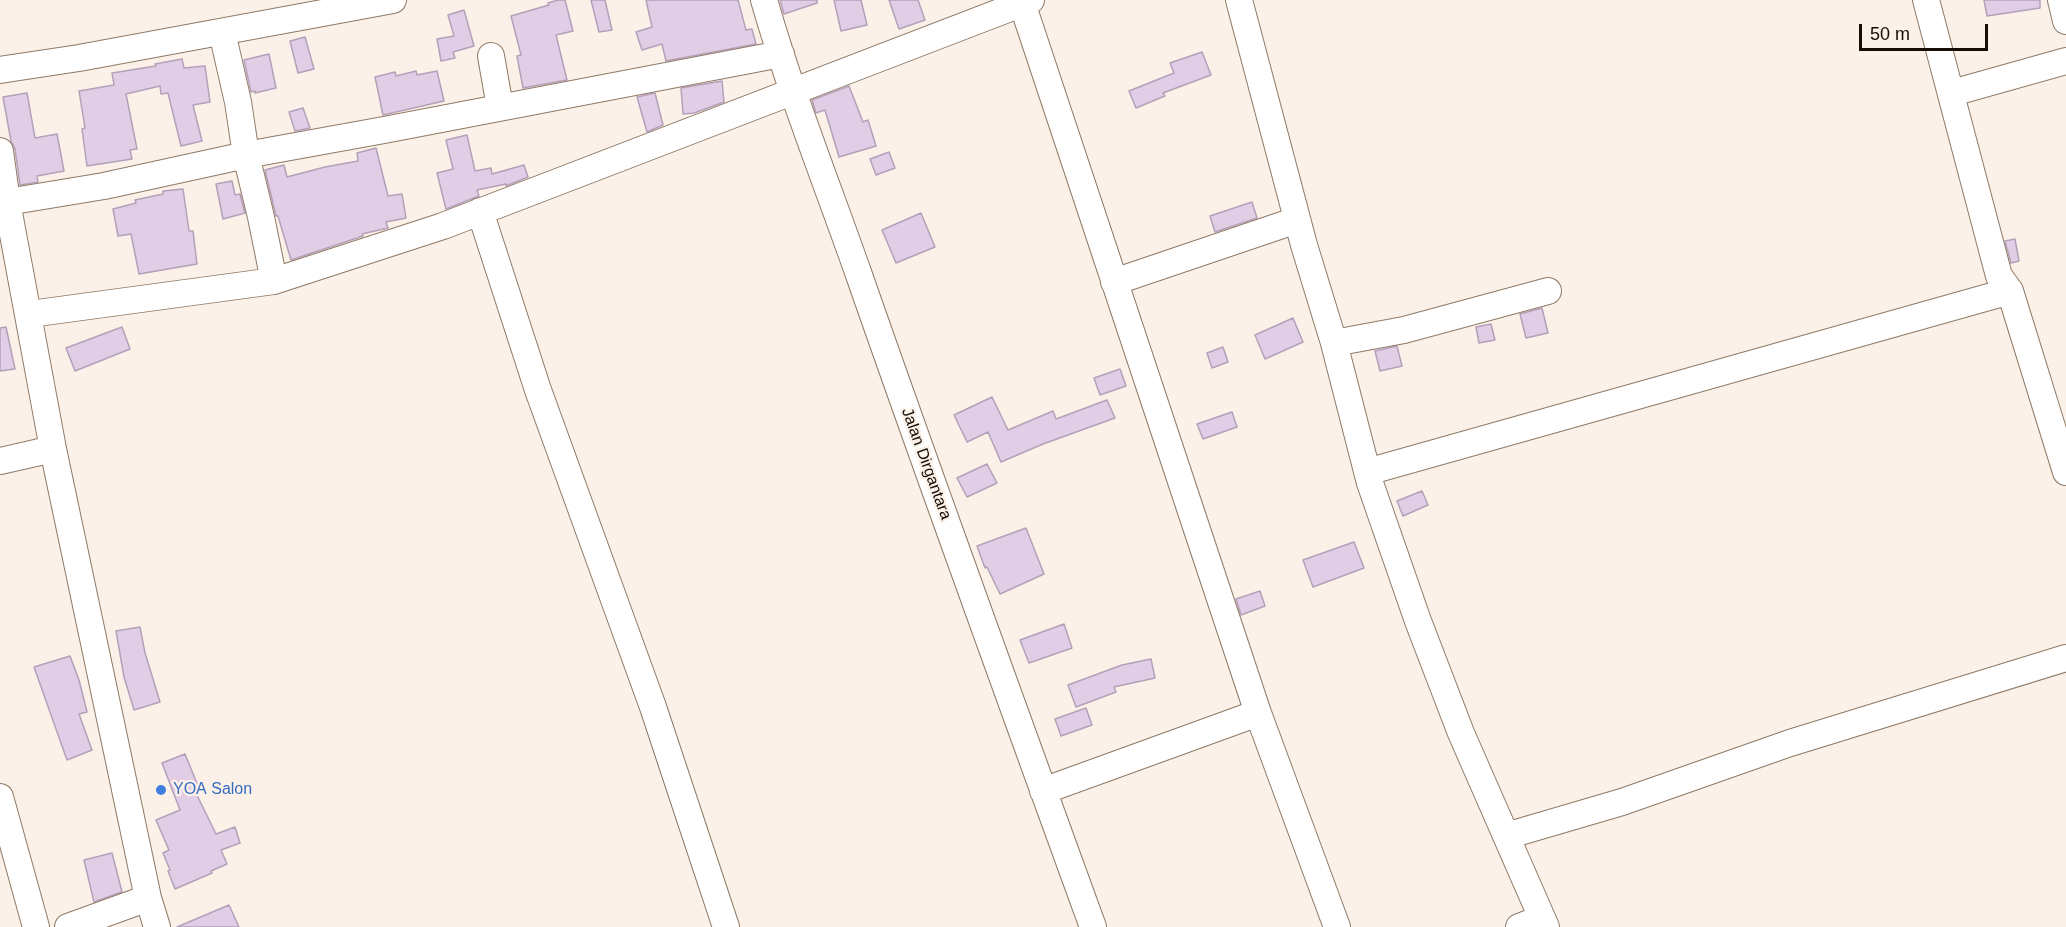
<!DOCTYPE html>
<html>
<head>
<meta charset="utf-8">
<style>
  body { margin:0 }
  #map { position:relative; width:2066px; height:927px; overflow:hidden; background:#fbf1e8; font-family:Helvetica,sans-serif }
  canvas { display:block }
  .scale { position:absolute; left:1859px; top:24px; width:129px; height:27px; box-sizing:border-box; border:3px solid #140c05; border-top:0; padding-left:8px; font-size:18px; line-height:21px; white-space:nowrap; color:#140c05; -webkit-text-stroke:4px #fbf1e8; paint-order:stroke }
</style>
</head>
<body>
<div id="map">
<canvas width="2066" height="927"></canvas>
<div class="scale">50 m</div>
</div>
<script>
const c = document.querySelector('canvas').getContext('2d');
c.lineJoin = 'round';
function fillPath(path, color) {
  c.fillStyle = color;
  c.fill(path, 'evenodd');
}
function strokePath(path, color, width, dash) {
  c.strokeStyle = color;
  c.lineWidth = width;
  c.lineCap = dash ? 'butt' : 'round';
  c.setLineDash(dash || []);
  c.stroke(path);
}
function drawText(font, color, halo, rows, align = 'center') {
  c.font = font + ' Helvetica,sans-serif';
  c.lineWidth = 4.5;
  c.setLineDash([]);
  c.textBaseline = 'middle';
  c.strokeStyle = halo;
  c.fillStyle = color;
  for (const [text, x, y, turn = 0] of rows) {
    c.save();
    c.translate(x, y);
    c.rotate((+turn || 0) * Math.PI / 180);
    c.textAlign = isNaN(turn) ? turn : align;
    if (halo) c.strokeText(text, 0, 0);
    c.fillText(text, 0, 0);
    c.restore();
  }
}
const building = new Path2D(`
  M 558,0 L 565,0 L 573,31 L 556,35 L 567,80 L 523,88 L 517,56 L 521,55 L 511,16 L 549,5 L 548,3 Z
  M 591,0 L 605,0 L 612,30 L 599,32 Z
  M 646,0 L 738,0 L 746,30 L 752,29 L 756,44 L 666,61 L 662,44 L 642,50 L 636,32 L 652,27 Z
  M 780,0 L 817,0 L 817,3 L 784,14 Z
  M 834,0 L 861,0 L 867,25 L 841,31 Z
  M 889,0 L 918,0 L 925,20 L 899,29 Z
  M 1984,0 L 2040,0 L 2040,8 L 1987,16 Z
  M 464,10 L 474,46 L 453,52 L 455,58 L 441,61 L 437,39 L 454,36 L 448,15 Z
  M 305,37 L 314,69 L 298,73 L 290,41 Z
  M 1202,52 L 1211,75 L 1163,93 L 1165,96 L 1136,108 L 1129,91 L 1174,73 L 1170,63 Z
  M 269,54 L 276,88 L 255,93 L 255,91 L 251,92 L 244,60 Z
  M 182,59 L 184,68 L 205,66 L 210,102 L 193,105 L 202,141 L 181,146 L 168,93 L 161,94 L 160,86 L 126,94 L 137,149 L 130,150 L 132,159 L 87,166 L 82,129 L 85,128 L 79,91 L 114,85 L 112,73 L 156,66 L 155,64 Z
  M 416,71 L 417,75 L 437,71 L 444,101 L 383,115 L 375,77 L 395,72 L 396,76 Z
  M 722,81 L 724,102 L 694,113 L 683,114 L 681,88 Z
  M 849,86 L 863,122 L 868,120 L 876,146 L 839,157 L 825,110 L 816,113 L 812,100 Z
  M 27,93 L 35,138 L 57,134 L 64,171 L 37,176 L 38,182 L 20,185 L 15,149 L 11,141 L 3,97 Z
  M 655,93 L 663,125 L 647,132 L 637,97 Z
  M 303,108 L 310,128 L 295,131 L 289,112 Z
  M 467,135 L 475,171 L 491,168 L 492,174 L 524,165 L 528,177 L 506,186 L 506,184 L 477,190 L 479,196 L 446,209 L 437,173 L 453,169 L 446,140 Z
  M 376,148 L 388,196 L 402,194 L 406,218 L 386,222 L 388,228 L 362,234 L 363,236 L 291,260 L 278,216 L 276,216 L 265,170 L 284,165 L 287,177 L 325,167 L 358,161 L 357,153 Z
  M 889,152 L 895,168 L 876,175 L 870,159 Z
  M 232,181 L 235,195 L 240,194 L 245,213 L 223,219 L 216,184 Z
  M 183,189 L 189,231 L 193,231 L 197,264 L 139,274 L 131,234 L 118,236 L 113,209 L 136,203 L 135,200 L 163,194 L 163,191 Z
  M 1252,202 L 1257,218 L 1215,232 L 1210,216 Z
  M 921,213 L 935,247 L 896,263 L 882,230 Z
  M 2015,239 L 2019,261 L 2011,263 L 2005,241 Z
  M 1542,308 L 1548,333 L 1526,338 L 1520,314 Z
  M 1293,318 L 1303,342 L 1265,359 L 1255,335 Z
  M 1491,324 L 1495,340 L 1479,343 L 1476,327 Z
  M 6,327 L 15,369 L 0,371 L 0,328 Z
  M 122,327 L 130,349 L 75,371 L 66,348 Z
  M 1397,346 L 1402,366 L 1380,371 L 1375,351 Z
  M 1223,347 L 1228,362 L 1212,368 L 1207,353 Z
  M 1120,369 L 1126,386 L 1100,395 L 1094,378 Z
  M 992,397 L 1008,430 L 1053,411 L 1056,419 L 1107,400 L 1115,418 L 1043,444 L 1001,462 L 988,432 L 967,442 L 954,415 Z
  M 1232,412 L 1237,427 L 1203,439 L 1197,424 Z
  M 987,464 L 997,483 L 967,497 L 957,478 Z
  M 1422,491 L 1428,505 L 1403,516 L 1397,501 Z
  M 1026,528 L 1044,574 L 1000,594 L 987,567 L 985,568 L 977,546 Z
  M 1354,542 L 1364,568 L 1313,587 L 1303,560 Z
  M 1260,591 L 1265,606 L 1241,615 L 1236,599 Z
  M 1064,624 L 1072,648 L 1029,663 L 1020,640 Z
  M 140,627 L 145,653 L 160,702 L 134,710 L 124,677 L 116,631 Z
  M 70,656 L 79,680 L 87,712 L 79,714 L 92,750 L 67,760 L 34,667 Z
  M 1151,659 L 1155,678 L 1114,687 L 1116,692 L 1076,707 L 1068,685 L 1122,665 Z
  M 1086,708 L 1092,725 L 1061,736 L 1055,719 Z
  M 185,754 L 198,786 L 193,787 L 216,834 L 235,827 L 240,843 L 221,850 L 227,864 L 211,871 L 212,873 L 175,889 L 168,871 L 170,870 L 163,853 L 169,850 L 156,820 L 180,810 L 162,763 Z
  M 112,853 L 122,892 L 94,902 L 84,860 Z
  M 229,905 L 239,927 L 177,927 Z`);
fillPath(building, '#e1cde6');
strokePath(building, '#b4a0b9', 1.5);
const minor = new Path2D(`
  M 764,0 C 791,94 827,184 859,275 C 935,493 1014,710 1093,927
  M 1021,0 L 1258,713 L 1337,927
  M 1239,0 L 1304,245 L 1334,343 L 1370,483 L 1418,621 L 1461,733 L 1546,927
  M 2061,0 L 2066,21
  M 222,32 L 238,102 L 246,155 L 261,217 L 274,281
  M 491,56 L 500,107
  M 0,70 L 79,58 L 393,0
  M 1952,93 L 2066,61
  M 0,151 L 7,202 L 53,449 L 148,898 L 157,927
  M 7,202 L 104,186 L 246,155 L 384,130 L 781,54
  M 480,211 L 538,390 L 653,707 L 726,927
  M 1114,282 L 1297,220
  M 2010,291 L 2066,472
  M 30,314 L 274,281 L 443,226 L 1031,0
  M 1334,343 L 1404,330 L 1548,291
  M 0,461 L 53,449
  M 1367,472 L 2010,291 L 1999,276 L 1926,0
  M 1043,791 L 1258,713
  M 0,797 L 36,927
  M 1506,836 L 1622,802 L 1790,743 L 2066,658
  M 68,927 L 148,898
  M 1519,927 L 1542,918`);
strokePath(minor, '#907965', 28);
strokePath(minor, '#fff', 26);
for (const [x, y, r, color] of [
  [161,790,6,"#3f7fe0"]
]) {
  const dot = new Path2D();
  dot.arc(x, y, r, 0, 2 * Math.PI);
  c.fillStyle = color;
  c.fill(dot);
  strokePath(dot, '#fbf1e8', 2);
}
drawText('16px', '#140c05', '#fbf1e8', [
  ["Jalan Dirgantara",926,464,70]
]);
drawText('16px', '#366cbe', '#fbf1e8', [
  ["YOA Salon",173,790]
], 'left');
</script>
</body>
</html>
